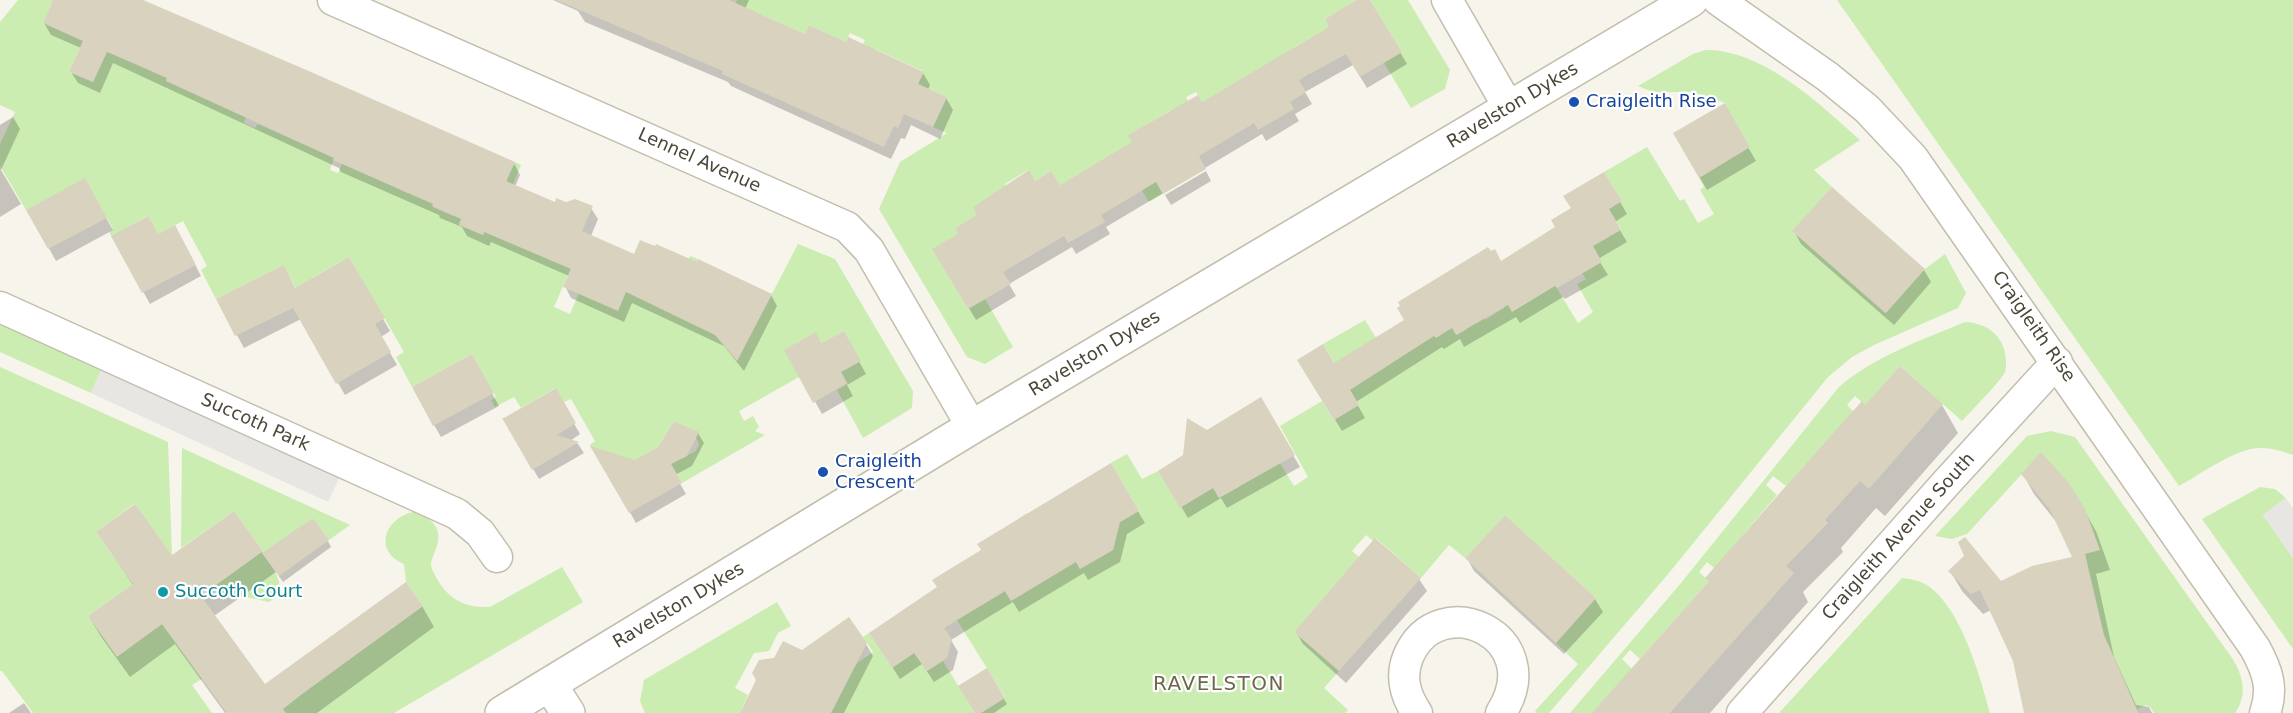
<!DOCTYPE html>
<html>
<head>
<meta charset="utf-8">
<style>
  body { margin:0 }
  canvas { display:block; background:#f6f4eb }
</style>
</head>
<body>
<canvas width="2293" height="713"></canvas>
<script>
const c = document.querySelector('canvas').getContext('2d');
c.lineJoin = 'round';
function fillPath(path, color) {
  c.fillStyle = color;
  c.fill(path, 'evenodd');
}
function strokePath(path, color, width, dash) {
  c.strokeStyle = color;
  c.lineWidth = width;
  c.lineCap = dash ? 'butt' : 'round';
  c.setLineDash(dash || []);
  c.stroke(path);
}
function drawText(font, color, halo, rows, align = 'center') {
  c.font = font + ' "DejaVu Sans",sans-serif';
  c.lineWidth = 4.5;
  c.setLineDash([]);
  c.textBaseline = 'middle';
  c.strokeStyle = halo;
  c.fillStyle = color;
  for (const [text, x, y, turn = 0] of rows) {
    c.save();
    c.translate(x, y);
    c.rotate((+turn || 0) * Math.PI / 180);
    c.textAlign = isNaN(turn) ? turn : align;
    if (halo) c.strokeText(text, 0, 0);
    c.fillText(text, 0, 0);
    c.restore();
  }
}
fillPath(new Path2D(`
  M 18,0 L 53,0 L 43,23 L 83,41 L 69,72 L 93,82 L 130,0 L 117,56 L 167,78 L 166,81 L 246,116 L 244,123 L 255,128 L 258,124 L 334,158 L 330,170 L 338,173 L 344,160 L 407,193 L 437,196 L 433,207 L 453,216 L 458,205 L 466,208 L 459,225 L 483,235 L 515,162 L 521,165 L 513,184 L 578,252 L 554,307 L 570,314 L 594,258 L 627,290 L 668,307 L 690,256 L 698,259 L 672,314 L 723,338 L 737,361 L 798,244 L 835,259 L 913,391 L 912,408 L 863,438 L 837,390 L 848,384 L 841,372 L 860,361 L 844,331 L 821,343 L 815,333 L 796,343 L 799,377 L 739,411 L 744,421 L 753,416 L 759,427 L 755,431 L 765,435 L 682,483 L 671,464 L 696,451 L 699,444 L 692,429 L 674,421 L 658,447 L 627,465 L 612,453 L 599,461 L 590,445 L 595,441 L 571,399 L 564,402 L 555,388 L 521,408 L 514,397 L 495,407 L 491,400 L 496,397 L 472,354 L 412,387 L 396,357 L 404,352 L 349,257 L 312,278 L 326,302 L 306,309 L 284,265 L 216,299 L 201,270 L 207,266 L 183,221 L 158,234 L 147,216 L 126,228 L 136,246 L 121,254 L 109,232 L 113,229 L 85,179 L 26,210 L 0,166 L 0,144 L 15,112 L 0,105 L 0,22 Z
  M 737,0 L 1356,0 L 1325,19 L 1345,53 L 1324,30 L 1295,47 L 1311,74 L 1305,77 L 1290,51 L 1202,102 L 1196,92 L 1186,97 L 1192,108 L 1171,110 L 1129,135 L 1163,194 L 1149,202 L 1118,151 L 1060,185 L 1051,171 L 1035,181 L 1028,170 L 1005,184 L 1035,236 L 986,199 L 973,207 L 983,224 L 971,219 L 955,228 L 958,234 L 933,250 L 968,309 L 985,299 L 1013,347 L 985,364 L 967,357 L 879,209 L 900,162 L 947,133 L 933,127 L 947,97 L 918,84 L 923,71 L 875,49 L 840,127 L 828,122 L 865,40 L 850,33 L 846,42 L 809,25 L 805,34 L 758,13 L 716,48 Z
  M 1370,0 L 1408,0 L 1450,70 L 1445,89 L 1411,108 L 1384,63 L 1402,52 Z
  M 1837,0 L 2293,0 L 2293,455 C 2280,450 2265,446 2251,449 C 2226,455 2201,474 2179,486 Z
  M 1705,50 C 1762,49 1820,104 1860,140 L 1814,170 L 1832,187 L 1793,232 L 1885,313 L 1925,269 L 1945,254 L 1966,293 L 1958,308 L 1874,345 L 1852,357 L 1828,377 L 1669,573 L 1549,713 L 1537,713 L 1535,711 L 1578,664 L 1556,643 L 1596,598 L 1505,515 L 1465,558 L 1449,545 L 1421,578 L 1376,538 L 1373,541 L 1366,535 L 1352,551 L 1359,557 L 1294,632 L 1339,671 L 1324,688 L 1348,710 L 1345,713 L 981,713 L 1005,697 L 950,609 L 974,610 L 1005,591 L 1011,601 L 1049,578 L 1015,521 L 1027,513 L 1042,538 L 1057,530 L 1080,569 L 1113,550 L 1116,539 L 1110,528 L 1139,511 L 1111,463 L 1127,454 L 1142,479 L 1158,471 L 1180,507 L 1213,488 L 1219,498 L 1239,487 L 1265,439 L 1294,486 L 1308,477 L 1280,426 L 1322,401 L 1334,420 L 1359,405 L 1323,344 L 1365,320 L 1376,338 L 1403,341 L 1452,328 L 1457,335 L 1466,330 L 1462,323 L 1480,313 L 1485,320 L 1504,308 L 1499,298 L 1545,269 L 1578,323 L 1593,312 L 1577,284 L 1586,279 L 1582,273 L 1593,246 L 1621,229 L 1609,209 L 1622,201 L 1604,172 L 1647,147 L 1680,201 L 1684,199 L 1698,223 L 1714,214 L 1700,190 L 1704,187 L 1699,178 L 1750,147 L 1725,103 L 1707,96 L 1689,92 L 1653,92 L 1638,86 L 1693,54 Z
  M 1965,322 C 1985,323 2001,333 2005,353 C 2006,358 2007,367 2005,372 C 2001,381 1971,411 1962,421 L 1900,366 L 1865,405 L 1855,396 L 1847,405 L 1857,415 L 1821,447 L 1786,486 L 1773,476 L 1766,485 L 1777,495 L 1746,531 L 1718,571 L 1707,562 L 1699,572 L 1709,581 L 1640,659 L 1630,650 L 1622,659 L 1632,669 L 1611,713 L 1570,713 L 1681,583 L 1839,387 C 1875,356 1922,340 1965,322 Z
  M 0,324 L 7,325 L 102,368 L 91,393 L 0,352 Z
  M 0,367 L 168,442 L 172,555 L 134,504 L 96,532 L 133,584 L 88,616 L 117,656 L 162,624 L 202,679 L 192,685 L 212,713 L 33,713 L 2,671 L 0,671 Z
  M 2051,431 L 2075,437 L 2232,658 C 2243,675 2248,695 2235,713 L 2154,713 L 2150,707 L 2146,705 L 2137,709 L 2107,642 L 2104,643 L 2070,485 L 2041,453 L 1967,534 L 1952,539 L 1935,536 L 2027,436 Z
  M 182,448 L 350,525 L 329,540 L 313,518 L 263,554 C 272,568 292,589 269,602 L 210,589 L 263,551 L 234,511 L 181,548 Z
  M 2260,487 L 2275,489 L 2286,498 L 2263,515 L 2293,558 L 2293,649 L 2202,519 Z
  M 413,512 C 427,516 441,525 438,541 C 437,549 432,556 431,564 C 431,569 434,573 436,577 C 448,600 466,608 490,607 L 562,567 L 583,602 L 394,713 L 276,713 L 423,606 L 406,582 L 404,564 C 374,552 383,519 413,512 Z
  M 1902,578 C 1910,579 1918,580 1925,584 C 1960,604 1980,676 1990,713 L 1779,713 Z
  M 777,602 L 791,626 L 778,633 L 769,651 L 754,653 L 735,688 L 748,695 L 740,713 L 645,713 L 640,701 L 644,680 Z
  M 869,633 L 892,668 L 914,653 L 927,671 L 943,661 L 975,713 L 831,713 L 856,664 L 873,652 L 863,637 Z`), '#cbedb2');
fillPath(new Path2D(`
  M 102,368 L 340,476 L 328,502 L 91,393 Z
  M 2286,498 L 2293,508 L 2293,558 L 2263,515 Z`), '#e8e6e2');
fillPath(new Path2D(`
  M 55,0 L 138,0 L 514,163 L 520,175 L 515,187 L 555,204 L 591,208 L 598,219 L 591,236 L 635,256 L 771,295 L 777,306 L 744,371 L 724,346 L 632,303 L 624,322 L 571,298 L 565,286 L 569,276 L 491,242 L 489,246 L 467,236 L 462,227 L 440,218 L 439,215 L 341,172 L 339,168 L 113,63 L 100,93 L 78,83 L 71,72 L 81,48 L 51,35 L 44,23 Z
  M 553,0 L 749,0 L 745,9 L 805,36 L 847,44 L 923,73 L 930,85 L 928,90 L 946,98 L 953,110 L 940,139 L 911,125 L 905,139 L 901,138 L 891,159 L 731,86 L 728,82 L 585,22 L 578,11 Z
  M 1359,0 L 1369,0 L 1407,64 L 1367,88 L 1353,65 L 1305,92 L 1312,104 L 1295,114 L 1299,121 L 1266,141 L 1262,134 L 1106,227 L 1110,234 L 1076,254 L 1072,247 L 1009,284 L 1016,296 L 976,320 L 934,250 L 1035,183 L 1059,187 L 1331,27 Z
  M 1724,105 L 1756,161 L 1707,190 L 1675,134 Z
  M 13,117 L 20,129 L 1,170 L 21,204 L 0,217 L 0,125 Z
  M 1206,171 L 1211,181 L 1171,205 L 1165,195 Z
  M 1604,174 L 1627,214 L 1615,222 L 1627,242 L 1598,259 L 1608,275 L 1565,299 L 1563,297 L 1520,323 L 1516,317 L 1464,347 L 1460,339 L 1444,349 L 1442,347 L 1356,402 L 1365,418 L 1342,431 L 1306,372 L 1334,365 L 1557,228 Z
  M 84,180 L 113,230 L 56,261 L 28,210 Z
  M 1794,231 L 1924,270 L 1931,282 L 1894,325 L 1801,244 Z
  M 157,236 L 181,238 L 201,276 L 150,304 L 113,237 Z
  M 349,259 L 390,331 L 381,337 L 397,365 L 345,395 L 301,319 L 244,348 L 218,300 L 295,289 Z
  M 843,333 L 866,374 L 847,385 L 853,396 L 822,414 L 786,350 L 821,345 Z
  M 472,356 L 499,406 L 441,437 L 434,425 Z
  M 1900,368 L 1942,405 L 1958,433 L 1885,516 L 1876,508 L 1841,548 L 1843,552 L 1803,592 L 1808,602 L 1710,713 L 1607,713 L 1710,583 L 1707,578 Z
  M 555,390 L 580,434 L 570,441 L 578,444 L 584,453 L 539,479 L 504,420 Z
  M 1260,399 L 1300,467 L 1227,508 L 1221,498 L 1188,518 L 1160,471 L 1185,456 L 1207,432 Z
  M 698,433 L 704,443 L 692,466 L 675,475 L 686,494 L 636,523 L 593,448 L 635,462 Z
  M 1110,465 L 1145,523 L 1127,534 L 1120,562 L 1088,580 L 1084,573 L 1019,612 L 1013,602 L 951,640 L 958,652 L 953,670 L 934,682 L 922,664 L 900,679 L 878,645 L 939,588 L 983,551 Z
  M 2023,474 L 2084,510 L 2096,531 L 2110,570 L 2096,574 L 2114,657 L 2136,705 L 2149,707 L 2152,713 L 2026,713 L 2014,660 L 1991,610 L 1983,614 L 1962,591 L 1950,571 L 1966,556 L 2001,582 L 2074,558 L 2058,524 L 2034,494 Z
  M 234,513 L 263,554 L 328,541 L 331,547 L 283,582 L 276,572 L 214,616 L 265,686 L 422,606 L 434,627 L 317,713 L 225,713 L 175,644 L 130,677 L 102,638 L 89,617 L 133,585 L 98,533 L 172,557 Z
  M 1505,517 L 1595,599 L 1603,612 L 1564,654 L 1474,571 L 1467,558 Z
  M 1419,579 L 1427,591 L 1346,683 L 1303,644 L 1296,632 Z
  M 866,644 L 873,656 L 844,713 L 741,713 L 758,680 L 802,652 Z
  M 986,670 L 1007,704 L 994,713 L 976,713 Z
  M 24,703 L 31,713 L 9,713 Z`), '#0003');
fillPath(new Path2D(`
  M 53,0 L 143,0 L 311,72 L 515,162 L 506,181 L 555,202 L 556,198 L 566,202 L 575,199 L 593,206 L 582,231 L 634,254 L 640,240 L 655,246 L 656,244 L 697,262 L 698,259 L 772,294 L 737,361 L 715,335 L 626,292 L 618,311 L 563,287 L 571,269 L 484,232 L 483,235 L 459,225 L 461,219 L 432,206 L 433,204 L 333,160 L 334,158 L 166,81 L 167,78 L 133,63 L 107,52 L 93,82 L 69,72 L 83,41 L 43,23 Z
  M 556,0 L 729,0 L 805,34 L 809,25 L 846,42 L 848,37 L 924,72 L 918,84 L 947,97 L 933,127 L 904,114 L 898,128 L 894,126 L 884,147 L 722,74 L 723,71 Z
  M 1356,0 L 1370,0 L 1402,52 L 1360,77 L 1346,54 L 1299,80 L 1306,92 L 1290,102 L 1294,109 L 1258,130 L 1254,123 L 1199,156 L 1206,169 L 1163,194 L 1156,182 L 1101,215 L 1105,222 L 1068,243 L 1064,236 L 1003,272 L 1011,284 L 968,309 L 932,249 L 958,234 L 955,228 L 977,215 L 973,207 L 1029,170 L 1035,181 L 1051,171 L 1060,185 L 1132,142 L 1128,135 L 1198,95 L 1202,102 L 1329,27 L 1325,19 Z
  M 1725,103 L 1750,147 L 1699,178 L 1673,133 Z
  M 1604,172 L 1622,201 L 1609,209 L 1621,230 L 1593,246 L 1602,262 L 1557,288 L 1555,286 L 1512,312 L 1508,305 L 1456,335 L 1452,328 L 1436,338 L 1434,336 L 1350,390 L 1359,405 L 1334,420 L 1297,360 L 1323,344 L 1334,363 L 1404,320 L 1397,308 L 1400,306 L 1398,302 L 1488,247 L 1491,251 L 1495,249 L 1501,261 L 1555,227 L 1551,220 L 1571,208 L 1563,196 Z
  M 85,178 L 107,218 L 48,249 L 26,210 Z
  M 1832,187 L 1925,269 L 1886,313 L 1792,231 Z
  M 148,216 L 158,234 L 175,225 L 196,265 L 142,293 L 111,236 Z
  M 349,257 L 385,318 L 375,324 L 391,352 L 336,384 L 293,308 L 235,336 L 216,299 L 284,265 L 295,288 Z
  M 844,331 L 861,361 L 841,372 L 847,383 L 813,403 L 784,350 L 816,332 L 821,343 Z
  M 472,354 L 494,393 L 433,426 L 412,387 Z
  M 1900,366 L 1943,404 L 1869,489 L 1860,481 L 1825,520 L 1828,523 L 1786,566 L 1794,573 L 1670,713 L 1592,713 L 1709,581 L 1705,578 L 1786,486 L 1862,401 L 1865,405 Z
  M 556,388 L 576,423 L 557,435 L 579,442 L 532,470 L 502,418 L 504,418 Z
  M 1261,397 L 1295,455 L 1219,498 L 1213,488 L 1180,508 L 1158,471 L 1183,455 L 1187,418 L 1207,430 Z
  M 674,421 L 699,432 L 687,456 L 671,464 L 682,483 L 629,513 L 590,446 L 635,460 L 658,447 Z
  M 2041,452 L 2069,483 L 2085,509 L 2100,550 L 2085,554 L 2104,635 L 2138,713 L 2024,713 L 2013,661 L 1980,590 L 1971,594 L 1948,571 L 1964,556 L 1958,542 L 1965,537 L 2001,581 L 2032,566 L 2072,557 L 2050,510 L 2021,474 Z
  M 1111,463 L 1139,511 L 1120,522 L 1113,550 L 1080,569 L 1076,562 L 1011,601 L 1005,591 L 944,628 L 952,639 L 947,658 L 927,671 L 914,653 L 892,668 L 869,633 L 937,587 L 932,580 L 981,550 L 977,544 Z
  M 135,504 L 172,555 L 234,511 L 263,551 L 201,596 L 265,684 L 406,582 L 423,606 L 306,691 L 283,709 L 286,713 L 224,713 L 226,712 L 162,624 L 117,657 L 88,616 L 133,584 L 96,532 Z
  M 1505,515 L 1596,598 L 1556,643 L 1465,558 Z
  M 313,518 L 329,540 L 279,576 L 262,553 Z
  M 1375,538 L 1421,578 L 1339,671 L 1294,632 Z
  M 849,617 L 867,643 L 831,713 L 740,713 L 756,680 L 752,673 L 759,660 L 774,658 L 783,641 L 802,650 Z
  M 987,668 L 1005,698 L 981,713 L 975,713 L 958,686 Z`), '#d9d2bf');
const minor = new Path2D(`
  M 333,0 L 847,227 L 869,250 L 972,427
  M 1447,0 L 1509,108
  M 1718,0 L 1828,77 L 1867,109 L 1913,158 L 2255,648 C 2267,670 2274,688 2265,713
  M 0,307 L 457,514 L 480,533 L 497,557
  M 1417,713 C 1405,695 1400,677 1408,657 C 1438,585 1550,636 1501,713
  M 1742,713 L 1947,482 L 2057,362`);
const tertiary = new Path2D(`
  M 550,685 L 568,713
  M 502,713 L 972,427 L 1691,0`);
strokePath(minor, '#c3bead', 33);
strokePath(tertiary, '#c3bead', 36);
strokePath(minor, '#fff', 30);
strokePath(tertiary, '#fff', 33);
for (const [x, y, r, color] of [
  [1574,102,6,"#1a4fb4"],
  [823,472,6,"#1a4fb4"],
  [163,592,6,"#0f9aa8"]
]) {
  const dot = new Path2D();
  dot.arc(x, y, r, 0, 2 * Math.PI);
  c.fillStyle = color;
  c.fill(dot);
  strokePath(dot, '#fff', 2);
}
drawText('18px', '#164399', '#fff', [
  ["Craigleith Rise",1586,102],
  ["Craigleith",835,462],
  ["Crescent",835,483]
], 'left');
drawText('18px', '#4c4638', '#fff', [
  ["Ravelston Dykes",1513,106,-31],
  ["Lennel Avenue",699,161,24],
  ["Craigleith Rise",2033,327,55],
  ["Ravelston Dykes",1095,354,-31],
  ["Succoth Park",255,423,24],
  ["Craigleith Avenue South",1899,537,-48],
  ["Ravelston Dykes",679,606,-31]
]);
drawText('18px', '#0d838f', '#fff', [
  ["Succoth Court",175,592]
], 'left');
c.letterSpacing = '1.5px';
drawText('20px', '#6f664e', '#fff', [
  ["RAVELSTON",1219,685]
]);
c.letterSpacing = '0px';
</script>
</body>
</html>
